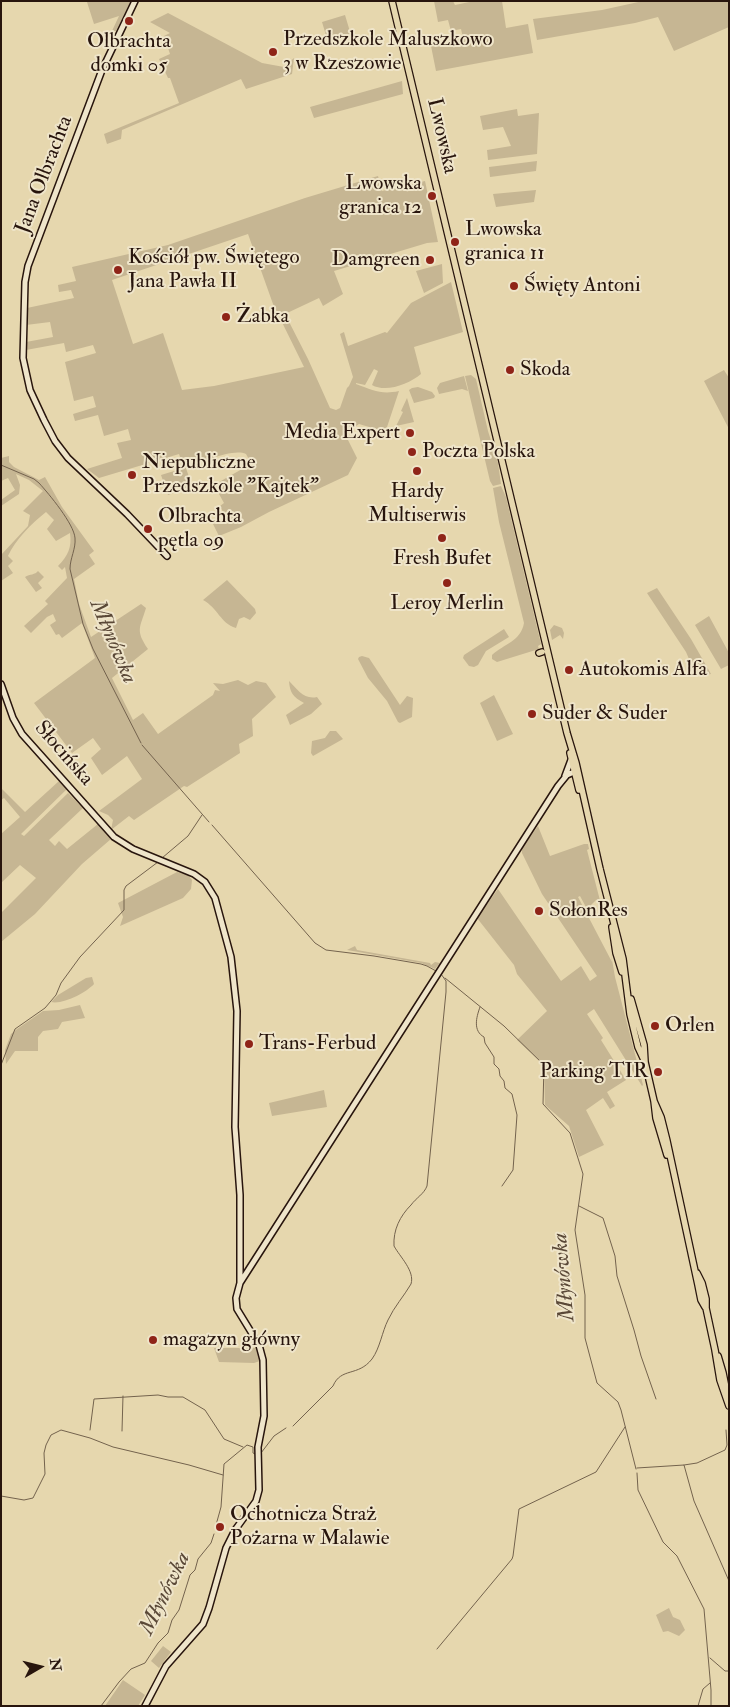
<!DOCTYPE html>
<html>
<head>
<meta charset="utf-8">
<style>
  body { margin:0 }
  #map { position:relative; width:730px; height:1707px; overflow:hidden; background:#e6d7ae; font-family:"IM FELL Double Pica",serif }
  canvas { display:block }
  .frame { position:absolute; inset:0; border:2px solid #28150d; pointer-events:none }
  .north { position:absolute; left:15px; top:1642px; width:50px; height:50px; -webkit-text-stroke:4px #efe5ca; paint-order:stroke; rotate:82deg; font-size:14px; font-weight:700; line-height:20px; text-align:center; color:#28150d }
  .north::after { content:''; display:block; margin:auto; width:18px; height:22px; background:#28150d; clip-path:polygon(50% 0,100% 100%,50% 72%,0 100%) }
</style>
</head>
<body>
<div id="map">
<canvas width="730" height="1707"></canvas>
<div class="frame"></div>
<div class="north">N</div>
</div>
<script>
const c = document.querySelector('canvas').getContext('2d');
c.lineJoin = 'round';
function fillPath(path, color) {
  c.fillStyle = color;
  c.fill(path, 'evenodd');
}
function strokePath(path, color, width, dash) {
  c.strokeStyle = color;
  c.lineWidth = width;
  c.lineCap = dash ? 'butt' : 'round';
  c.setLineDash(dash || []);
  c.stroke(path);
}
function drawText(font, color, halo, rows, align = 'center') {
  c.font = font + ' "IM FELL Double Pica",serif';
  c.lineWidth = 4;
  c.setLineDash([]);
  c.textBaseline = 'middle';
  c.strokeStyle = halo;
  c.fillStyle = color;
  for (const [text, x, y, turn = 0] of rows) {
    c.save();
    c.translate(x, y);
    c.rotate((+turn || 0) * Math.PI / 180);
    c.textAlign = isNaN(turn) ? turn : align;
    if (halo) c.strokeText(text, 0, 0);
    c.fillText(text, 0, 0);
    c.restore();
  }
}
fillPath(new Path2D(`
  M 88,1 L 131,1 L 116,31 L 112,31 L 119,16 L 94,24 L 87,2 Z
  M 434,1 L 453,1 L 455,5 L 474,1 L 502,1 L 506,28 L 528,24 L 533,53 L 436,71 L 431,46 L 463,38 L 461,29 L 451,31 L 448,20 L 438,22 Z
  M 643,1 L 729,1 L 729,27 L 674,51 L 658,17 L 635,23 L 537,40 L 533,19 L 602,10 Z
  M 168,13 L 262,63 L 284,67 L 294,58 L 292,74 L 246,89 L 241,79 L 122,130 L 121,139 L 107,144 L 104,134 L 179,103 L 170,78 L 168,78 L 159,59 L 170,54 L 164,36 L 170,33 L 150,22 Z
  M 345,15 L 351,35 L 328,42 L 322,22 Z
  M 402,81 L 403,94 L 314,118 L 310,107 Z
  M 517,109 L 518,116 L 539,113 L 537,154 L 488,160 L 487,150 L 511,146 L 503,127 L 483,130 L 480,116 Z
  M 537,161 L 536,171 L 490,177 L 489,167 Z
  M 378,176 L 382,191 L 425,181 L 438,242 L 427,243 L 334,271 L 343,294 L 323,306 L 319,298 L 285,314 L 308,359 L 330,408 L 336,410 L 340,408 L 347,388 L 349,386 L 353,377 L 340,334 L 344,332 L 348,346 L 385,332 L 387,333 L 411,303 L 451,282 L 463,332 L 414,347 L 421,374 C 409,384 386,393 372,385 L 378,371 L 374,369 L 365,385 L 356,383 L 356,384 C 373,390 381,395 399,391 L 387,427 L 383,431 L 359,424 L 345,434 L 357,458 L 348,475 L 269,512 L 241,527 L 219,536 L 213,524 L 226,518 L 220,506 L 224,503 L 214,485 L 249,465 L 251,463 L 246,454 C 232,448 201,463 186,468 L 192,486 L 168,495 L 161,475 L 184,468 L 179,454 L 99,478 L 87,469 L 122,458 L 117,443 L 131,440 L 128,429 L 104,436 L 98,415 L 75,421 L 73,414 L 96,407 L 93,396 L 74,401 L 65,362 L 96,353 L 93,345 L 66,352 L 64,343 L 26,350 L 26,342 L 53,337 L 50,322 L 26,325 L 27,308 L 74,298 L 71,290 L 59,292 L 58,285 L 76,281 L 72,267 L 168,245 L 305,198 ZM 248,234 L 273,304 L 304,367 L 214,386 L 182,390 L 163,333 L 133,344 L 112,280 Z
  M 536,190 L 534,202 L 496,207 L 493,194 Z
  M 442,264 L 443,283 L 424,293 L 416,271 Z
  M 724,370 L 729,378 L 729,429 L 704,381 Z
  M 471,375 L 476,379 L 488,431 L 498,463 L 501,484 L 493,486 L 490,481 L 465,376 Z
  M 464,376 L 468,391 L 462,389 L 439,394 L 437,388 L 440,383 Z
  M 418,387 L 432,392 L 435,396 L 434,398 L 414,403 L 409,390 L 412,388 Z
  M 407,398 L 414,422 L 396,426 L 403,412 L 401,411 Z
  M 9,456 L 9,462 L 14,467 L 39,480 L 45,477 L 62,507 L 94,551 L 89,555 L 95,564 L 74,579 L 79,604 L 91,637 L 141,604 L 146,608 C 140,628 135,630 148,649 L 112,678 L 133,720 L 143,713 L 158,734 L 213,695 L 215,690 L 220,691 L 213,683 L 223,684 L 238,680 L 248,685 L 256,681 L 266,683 L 276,697 L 252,719 L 253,736 L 239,744 L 240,753 L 187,787 L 184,786 L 134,820 L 129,816 L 111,830 L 113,820 L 108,815 L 99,811 L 142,779 L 127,756 L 102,775 L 91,758 L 101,749 L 93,738 L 72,753 L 34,703 L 95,658 L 82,623 L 62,638 L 59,634 L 56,635 L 50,625 L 56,621 L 53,614 L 47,617 L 31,633 L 24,626 L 48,604 L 45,601 L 67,578 L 65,567 L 62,570 L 58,566 C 68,556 72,547 70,533 L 56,541 L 47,529 L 54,520 L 46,512 C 32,523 15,540 8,556 L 13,561 L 8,566 L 13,573 L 1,581 L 1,555 L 28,526 L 30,515 L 23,511 L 43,491 L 29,480 L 16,474 L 20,485 L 19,494 L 1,506 L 1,500 L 15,490 L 8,478 L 1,481 L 1,458 Z
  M 501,486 L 506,497 L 541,644 L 538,646 L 539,649 L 497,662 L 492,659 L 492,655 C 504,644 521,641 524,623 L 499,522 L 493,488 Z
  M 38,571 L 44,577 L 38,583 L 42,588 L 36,592 L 25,577 C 30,574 35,575 38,571 Z
  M 227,580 L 255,609 L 256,613 L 250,620 L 244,617 L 239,619 L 236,628 C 220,623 218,608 203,600 Z
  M 657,588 L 691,639 L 711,674 L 705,675 L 695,673 L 686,652 L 647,593 Z
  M 709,616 L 729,653 L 729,665 L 721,669 L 695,625 Z
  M 554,625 L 562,628 L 564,633 L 563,639 L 560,635 L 552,640 L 550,630 Z
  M 504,629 L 509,637 L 486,651 L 478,665 L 474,667 L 469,666 L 463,658 L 464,655 Z
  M 362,656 L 369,658 L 400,705 L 407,696 L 413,698 L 412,717 L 400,723 L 398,722 L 387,701 L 368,678 L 358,659 L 359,657 Z
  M 289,681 C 297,689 304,700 317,697 L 322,704 L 311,714 L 290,725 L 286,715 L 304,703 C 293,697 290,693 289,681 Z
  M 494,695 L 513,734 L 497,741 L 480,703 Z
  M 330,731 L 336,731 L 343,739 L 313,756 L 311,753 L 312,741 L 325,738 Z
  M 59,781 L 67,789 L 21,834 L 24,836 L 68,793 L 83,808 L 49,840 L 55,846 L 59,841 L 67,849 L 98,824 L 111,839 L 82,864 L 35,914 L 1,942 L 1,913 L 36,878 L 20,865 L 1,883 L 1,834 L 20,817 L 4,798 L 1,800 L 1,788 L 25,812 Z
  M 538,826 L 550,856 L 584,844 L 588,844 L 589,849 L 587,850 L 605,920 L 596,900 L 587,909 L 580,896 L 578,897 L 612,962 L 611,954 L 615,977 L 643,1085 L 642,1086 L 594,1009 L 587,1014 L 603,1038 L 601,1040 L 626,1080 L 607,1092 L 615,1106 L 610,1109 L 603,1098 L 586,1110 L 604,1145 L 579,1157 L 569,1126 L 545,1105 L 544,1065 L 517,1040 L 547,1011 L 517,974 L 514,965 L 477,918 L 498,889 L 561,981 L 581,966 L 590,981 L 597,976 L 542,894 L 522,853 L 522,848 Z
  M 177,872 L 188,875 L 192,880 L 191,889 L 183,898 L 120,926 L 123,917 L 118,903 Z
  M 355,946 L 357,950 L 430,963 L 431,965 L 435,962 L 440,963 L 435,969 L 421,963 L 347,950 Z
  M 92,977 L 94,984 C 87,992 63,1005 51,1002 L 58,995 L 86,978 Z
  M 80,1005 L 85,1018 L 62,1022 L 58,1029 L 43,1031 L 38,1037 L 38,1051 L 15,1051 L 6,1064 L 5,1050 L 11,1034 L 17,1029 L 43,1011 L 59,1010 Z
  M 324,1090 L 327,1107 L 272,1116 L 269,1103 Z
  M 214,1348 L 257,1348 L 260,1361 L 254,1363 L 219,1362 Z
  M 669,1608 L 673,1617 L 680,1620 L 685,1630 L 679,1636 L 668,1631 L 663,1632 L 656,1615 Z
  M 163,1646 L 171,1652 L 159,1668 L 151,1661 Z
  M 123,1680 L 145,1695 L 138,1706 L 105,1706 Z`), '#c6b693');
strokePath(new Path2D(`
  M 1,465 L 34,479 L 39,483 C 49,494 74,524 75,538 C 76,549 70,558 70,569 L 83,624 L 93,649 L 141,743
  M 142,745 L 209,822
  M 212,825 L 315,943 L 326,950 L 374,956 L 421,964 L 427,966 L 436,971
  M 162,858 L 188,836 L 202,815
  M 445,978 L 504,1026 L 544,1065 L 543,1104 L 570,1133 L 583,1174 L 575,1230 L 585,1295 L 585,1338 L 597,1383 L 618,1402 L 621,1410 L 636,1469
  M 480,1007 C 476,1018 473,1031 484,1037 L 485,1043 L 494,1057 L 494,1064 L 499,1069 L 500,1076 L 504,1081 L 505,1088 L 512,1094 L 517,1115 L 513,1170 L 502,1186
  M 1,1065 L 15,1029 L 45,1008 L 56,995 L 61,983 L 80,957 L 124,910 L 124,890 L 126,886 L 158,862
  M 579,1206 L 603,1218 L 615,1256 L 617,1276 L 634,1330 L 641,1356 L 656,1399
  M 293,1426 L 333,1386 C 341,1367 358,1377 372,1359 C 380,1348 382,1332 388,1320 C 394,1307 404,1296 411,1284 C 415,1271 400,1257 394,1246 C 393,1230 400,1216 411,1205 C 416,1198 424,1194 427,1186 L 446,992 L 446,981 L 441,974
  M 90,1430 L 94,1399 L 158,1395 L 168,1397 L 183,1397 L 205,1410 L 224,1439 L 243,1447
  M 122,1431 L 123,1396
  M 261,1453 L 274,1436 L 286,1428
  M 684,1465 L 697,1463 L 725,1450 L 727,1445 L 726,1430
  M 637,1468 L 684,1465 L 694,1501 L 729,1581
  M 637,1473 L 638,1490 L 663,1542 L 677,1556 L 704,1609 L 711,1690 L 711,1706
  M 1,1496 L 24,1500 L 33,1498 L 45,1474 L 44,1453 L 46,1445 L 51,1435 L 61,1430 L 90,1438 L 113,1447 L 189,1465 L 223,1475
  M 216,1525 L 221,1507 L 224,1464 L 247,1445 L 253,1447 L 253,1453 L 255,1454
  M 437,1649 L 512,1559 L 513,1556 L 519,1509 L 596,1472 L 625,1427
  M 710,1658 L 725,1671 L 729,1671
  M 101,1706 L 119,1682 L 131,1669 L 145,1663 L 158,1643 L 168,1633 L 172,1620 L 179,1610 L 190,1575 L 195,1570 L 198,1559 L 211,1543 L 214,1534
  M 698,1706 L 703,1689 L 710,1683`), '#73624d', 1);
const secondary = new Path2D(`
  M 135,1 L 102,70 L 28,266 L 25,282 L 23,358 L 30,390 L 44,420 L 55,441 L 68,458 L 127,514 L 167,556
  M 1,684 L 13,718 L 22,734 L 114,837 L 133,849 L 194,874 L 205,882 L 215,898 L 231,957 L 237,1011 L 235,1127 L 240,1195 L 240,1283
  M 565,776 L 571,760
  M 145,1706 L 166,1666 L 203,1624 L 209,1608 L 226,1548 L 235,1530 L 256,1501 L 259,1490 L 258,1447 L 264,1416 L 263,1360 L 259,1345 L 237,1309 L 236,1298 L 240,1283 L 558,786 L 567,775 L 574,772`);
const primary = new Path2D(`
  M 392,1 L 567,733 L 576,763 L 600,869 L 623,959 L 630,1014 L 638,1047 L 645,1062
  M 539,653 L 542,652
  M 570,753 L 579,790
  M 612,927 L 616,953 L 622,972
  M 631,999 L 644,1045 L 645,1062 L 654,1101 L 656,1118 L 667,1155
  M 654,1101 L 661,1117 L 667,1141 L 698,1285 L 701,1300 L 705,1307
  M 697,1273 L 702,1283 L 706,1299 L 706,1308 L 715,1350 L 720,1380 L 729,1406
  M 718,1356 L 723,1373 L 727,1393`);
strokePath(secondary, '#28150d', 8);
strokePath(primary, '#28150d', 8);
strokePath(secondary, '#efe5ca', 5);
strokePath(primary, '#e6d7ae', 5.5);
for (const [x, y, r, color] of [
  [129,21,5,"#8f2418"],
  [273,52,5,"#8f2418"],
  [432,196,5,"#8f2418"],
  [455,242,5,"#8f2418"],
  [430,260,5,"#8f2418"],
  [118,270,5,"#8f2418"],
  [514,286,5,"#8f2418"],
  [226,317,5,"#8f2418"],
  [510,370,5,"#8f2418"],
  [410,433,5,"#8f2418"],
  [412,452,5,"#8f2418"],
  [417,471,5,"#8f2418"],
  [132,475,5,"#8f2418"],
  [148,529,5,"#8f2418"],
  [442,538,5,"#8f2418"],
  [447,583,5,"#8f2418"],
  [569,670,5,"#8f2418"],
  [532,714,5,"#8f2418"],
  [539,911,5,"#8f2418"],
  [655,1026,5,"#8f2418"],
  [249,1044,5,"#8f2418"],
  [658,1072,5,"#8f2418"],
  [153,1340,5,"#8f2418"],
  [220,1527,5,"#8f2418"]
]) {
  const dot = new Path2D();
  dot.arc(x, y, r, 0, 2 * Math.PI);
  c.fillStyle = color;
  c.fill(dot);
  strokePath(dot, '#efe5ca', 2);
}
drawText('21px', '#28150d', '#efe5ca', [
  ["Przedszkole Maluszkowo",283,40],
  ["3 w Rzeszowie",283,64],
  ["Olbrachta",129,42,"center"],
  ["domki 05",129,66,"center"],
  ["Lwowska",422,184,"right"],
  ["granica 12",422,208,"right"],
  ["Lwowska",465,230],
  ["granica 11",465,254],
  ["Kościół pw. Świętego",128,258],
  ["Jana Pawła II",128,282],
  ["Damgreen",420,260,"right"],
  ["Święty Antoni",524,286],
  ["Żabka",236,317],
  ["Skoda",520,370],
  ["Media Expert",400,433,"right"],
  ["Poczta Polska",422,452],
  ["Niepubliczne",142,463],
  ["Przedszkole \"Kajtek\"",142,487],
  ["Hardy",417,492,"center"],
  ["Multiserwis",417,516,"center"],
  ["Olbrachta",158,517],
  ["pętla 09",158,541],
  ["Fresh Bufet",442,559,"center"],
  ["Leroy Merlin",447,604,"center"],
  ["Autokomis Alfa",579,670],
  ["Suder & Suder",542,714],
  ["SołonRes",549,911],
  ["Orlen",665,1026],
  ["Trans-Ferbud",259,1044],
  ["Parking TIR",648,1072,"right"],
  ["magazyn główny",163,1340],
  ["Ochotnicza Straż",230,1515],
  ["Pożarna w Malawie",230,1539]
], 'left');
drawText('21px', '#28150d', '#efe5ca', [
  ["Lwowska",441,136,77],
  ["Jana Olbrachta",45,175,-69],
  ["Słocińska",63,754,49]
]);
drawText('italic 22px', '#5a4837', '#efe5ca', [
  ["Młynówka",112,642,67],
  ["Młynówka",565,1277,-95],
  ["Młynówka",166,1594,-64]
]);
</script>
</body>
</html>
